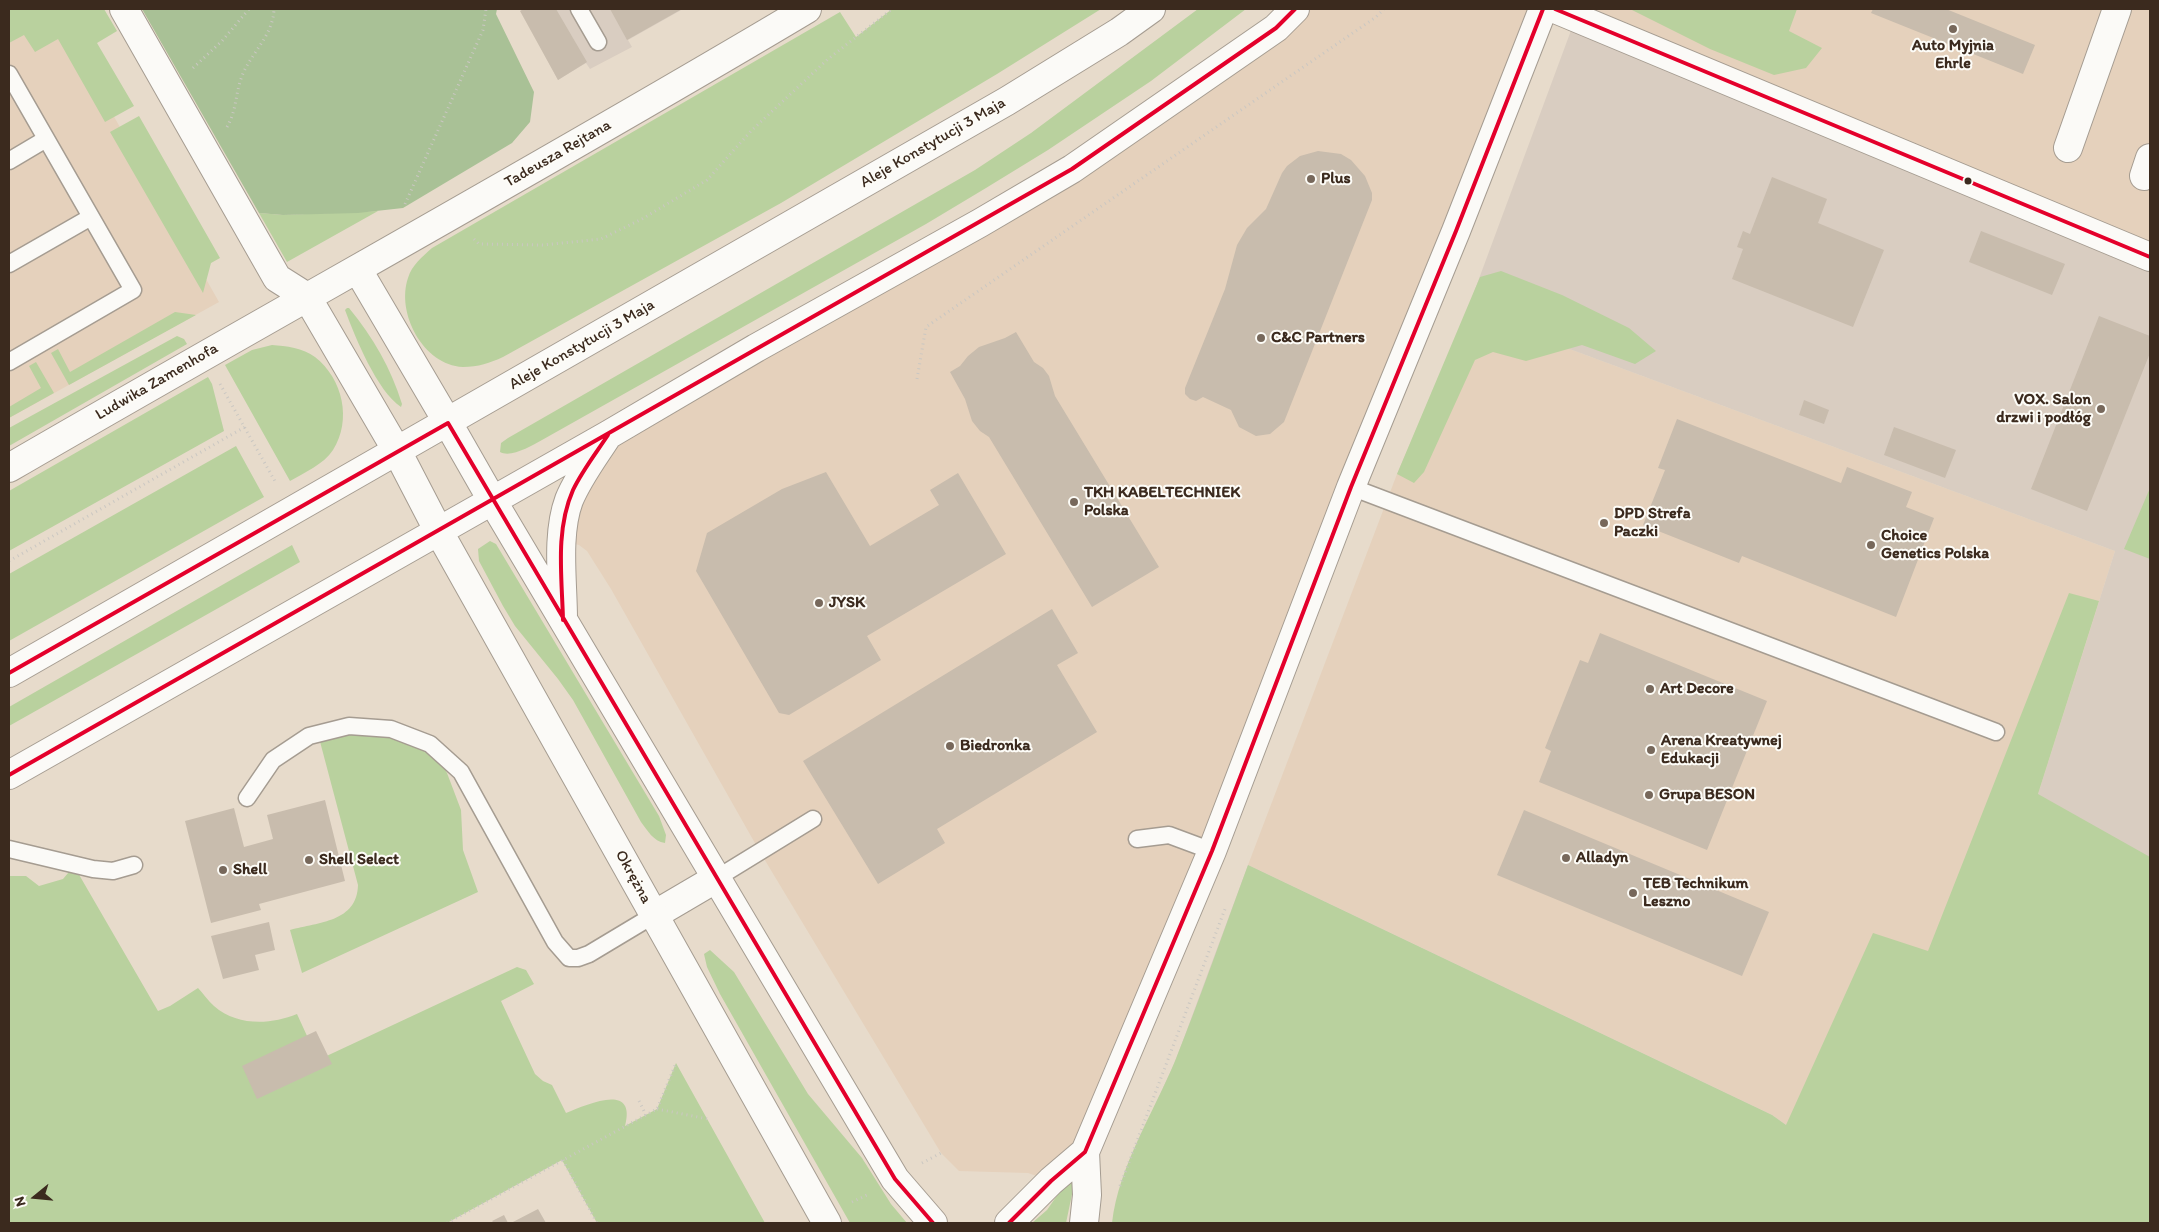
<!DOCTYPE html>
<html>
<head>
<meta charset="utf-8">
<style>
  body { margin:0 }
  #map { position:relative; width:2159px; height:1232px; overflow:hidden; background:#e7dbcb; font-family:Itim,sans-serif }
  canvas { display:block }
  .frame { position:absolute; inset:0; border:10px solid #3b2a1e; pointer-events:none }
  .north { position:absolute; left:10px; top:1172px; width:50px; height:50px; -webkit-text-stroke:4px #fdfcf7; paint-order:stroke; rotate:253deg; font-size:14px; font-weight:700; line-height:20px; text-align:center; color:#3b2a1e }
  .north::after { content:''; display:block; margin:auto; width:18px; height:22px; background:#3b2a1e; clip-path:polygon(50% 0,100% 100%,50% 72%,0 100%) }
</style>
</head>
<body>
<div id="map">
<canvas width="2159" height="1232"></canvas>
<div class="frame"></div>
<div class="north">N</div>
</div>
<script>
const c = document.querySelector('canvas').getContext('2d');
c.lineJoin = 'round';
function fillPath(path, color) {
  c.fillStyle = color;
  c.fill(path, 'evenodd');
}
function strokePath(path, color, width, dash) {
  c.strokeStyle = color;
  c.lineWidth = width;
  c.lineCap = dash ? 'butt' : 'round';
  c.setLineDash(dash || []);
  c.stroke(path);
}
function drawText(font, color, halo, rows, align = 'center') {
  c.font = font + ' Itim,sans-serif';
  c.lineWidth = 4;
  c.setLineDash([]);
  c.textBaseline = 'middle';
  c.strokeStyle = halo;
  c.fillStyle = color;
  for (const [text, x, y, turn = 0] of rows) {
    c.save();
    c.translate(x, y);
    c.rotate((+turn || 0) * Math.PI / 180);
    c.textAlign = isNaN(turn) ? turn : align;
    if (halo) c.strokeText(text, 0, 0);
    c.fillText(text, 0, 0);
    c.restore();
  }
}
fillPath(new Path2D(`
  M 9,9 L 53,9 L 219,302 L 9,418 Z
  M 1295,9 L 1543,9 L 1085,1152 L 1051,1181 L 1028,1173 L 959,1171 L 941,1153 L 760,852 L 611,589 L 587,551 L 579,545 L 563,541 L 608,435 L 980,223 Z
  M 1555,9 L 2150,9 L 2150,257 Z
  M 1467,311 L 2115,551 L 2038,794 L 1849,1169 L 1772,1115 L 1248,865 L 1397,474 Z`), '#e5d1bc');
fillPath(new Path2D(`
  M 520,9 L 683,9 L 628,40 L 632,47 L 590,69 L 586,63 L 558,80 Z
  M 1576,17 L 2150,257 L 2150,1223 L 1116,1223 L 1140,1137 L 1175,1062 L 1248,865 L 1772,1115 L 1848,1169 L 2038,794 L 2115,551 L 1467,311 Z`), '#d9cdc1');
fillPath(new Path2D(`
  M 9,9 L 104,9 L 117,31 L 97,43 L 134,106 L 105,122 L 58,39 L 35,52 L 24,35 L 9,43 Z
  M 892,9 L 1101,9 L 997,74 L 781,203 L 503,357 C 490,363 478,367 463,367 C 423,365 396,313 408,278 C 412,265 422,257 432,248 L 840,12 L 856,37 Z
  M 1198,9 L 1246,9 L 1151,81 L 1048,150 L 986,188 L 926,224 L 542,440 C 531,446 511,458 500,452 L 501,443 L 508,438 L 975,170 L 1031,133 Z
  M 1630,9 L 1797,9 L 1789,31 L 1822,48 L 1806,68 L 1774,75 L 1710,49 Z
  M 139,116 L 220,258 L 211,263 L 203,293 L 110,132 Z
  M 378,211 L 287,262 L 259,213 L 283,215 Z
  M 1501,271 L 1562,295 L 1629,328 L 1656,351 L 1635,364 L 1582,345 L 1526,361 L 1493,352 L 1475,360 L 1424,472 L 1414,483 L 1397,474 L 1480,277 Z
  M 347,308 L 349,308 C 373,337 391,368 402,404 L 401,407 C 377,391 355,337 345,310 Z
  M 175,312 L 196,315 L 69,385 L 51,353 L 58,349 L 70,372 Z
  M 177,336 L 184,339 L 187,344 L 9,446 L 9,428 Z
  M 272,345 C 286,346 303,348 315,357 C 343,379 352,420 333,450 C 324,464 304,473 290,481 L 225,365 L 252,350 Z
  M 36,362 L 54,393 L 9,418 L 9,407 L 41,388 L 29,366 Z
  M 208,377 L 212,384 L 224,431 L 9,551 L 9,491 Z
  M 236,446 L 264,497 L 9,641 L 9,574 Z
  M 2150,488 L 2150,559 L 2124,549 Z
  M 490,541 L 496,544 L 659,816 L 666,835 L 665,843 C 653,841 648,831 641,822 L 573,700 L 558,679 L 515,626 L 503,606 L 479,561 L 478,549 Z
  M 292,545 L 300,562 L 9,726 L 9,707 Z
  M 2069,593 L 2099,601 L 2038,794 L 2150,857 L 2150,1223 L 1112,1223 C 1119,1165 1153,1114 1175,1061 C 1201,996 1224,930 1248,865 L 1772,1115 L 1786,1125 L 1873,933 L 1928,951 Z
  M 349,726 L 430,744 L 447,773 L 461,810 L 463,850 L 478,892 L 302,973 L 290,930 C 319,922 357,922 358,885 L 318,734 Z
  M 74,866 L 158,1011 L 170,1006 L 198,988 C 203,993 208,1001 214,1006 C 237,1026 270,1025 297,1014 L 318,1060 L 517,967 L 526,970 L 534,984 L 501,1001 L 535,1074 L 543,1081 L 552,1085 L 566,1113 C 586,1105 637,1081 625,1126 L 657,1109 L 676,1063 L 765,1223 L 597,1223 L 562,1160 L 447,1223 L 9,1223 L 9,876 L 26,876 L 39,886 L 63,879 Z
  M 710,950 L 734,972 L 808,1094 L 862,1158 L 891,1204 L 907,1223 L 850,1223 L 720,994 L 707,967 L 704,954 Z
  M 1072,1174 L 1076,1175 L 1066,1223 L 1032,1223 L 1047,1210 Z`), '#b9d19e');
fillPath(new Path2D(`
  M 142,9 L 497,9 L 496,14 L 534,92 L 530,122 L 512,143 L 403,208 L 358,213 L 283,215 L 259,213 Z`), '#a9c196');
fillPath(new Path2D(`
  M 524,9 L 556,9 L 587,62 L 558,80 L 520,11 Z
  M 610,9 L 682,9 L 627,40 Z
  M 1873,9 L 1946,9 L 2035,45 L 2023,74 L 1871,13 Z
  M 1318,151 L 1341,154 L 1351,160 L 1365,176 L 1372,193 L 1372,200 L 1284,422 L 1270,434 L 1256,436 L 1239,427 L 1231,410 L 1203,397 L 1196,401 L 1190,399 L 1185,394 L 1185,388 L 1225,289 L 1237,245 L 1247,228 L 1266,209 L 1282,173 L 1287,166 L 1300,156 Z
  M 1772,177 L 1827,199 L 1818,223 L 1884,250 L 1853,327 L 1732,279 L 1743,249 L 1737,247 L 1743,231 L 1750,234 Z
  M 1981,231 L 2065,264 L 2052,295 L 1969,262 Z
  M 2099,316 L 2150,336 L 2150,353 L 2087,511 L 2031,489 Z
  M 1016,332 L 1034,362 L 1043,368 L 1049,376 L 1055,396 L 1159,567 L 1092,607 L 989,437 L 980,431 L 972,421 L 965,399 L 950,372 L 960,366 L 968,356 L 979,347 L 1005,338 Z
  M 1804,400 L 1829,410 L 1824,424 L 1799,415 Z
  M 1677,419 L 1841,483 L 1847,467 L 1912,492 L 1906,507 L 1934,518 L 1896,617 L 1742,556 L 1739,563 L 1643,525 L 1665,470 L 1658,468 Z
  M 1894,427 L 1956,450 L 1945,478 L 1884,455 Z
  M 826,472 L 870,546 L 939,505 L 930,490 L 958,473 L 1006,554 L 867,636 L 881,660 L 789,715 L 779,713 L 696,571 L 707,533 L 782,489 Z
  M 1052,609 L 1078,653 L 1057,665 L 1097,732 L 937,829 L 945,843 L 878,884 L 803,761 Z
  M 1600,633 L 1767,701 L 1707,850 L 1539,782 L 1551,751 L 1545,748 L 1580,660 L 1588,663 Z
  M 325,800 L 345,881 L 259,904 L 261,910 L 211,923 L 185,821 L 234,808 L 244,847 L 273,839 L 267,815 Z
  M 1524,810 L 1769,912 L 1742,976 L 1497,875 Z
  M 269,922 L 275,950 L 255,955 L 259,970 L 223,979 L 211,936 Z
  M 316,1031 L 332,1064 L 257,1099 L 242,1066 Z
  M 538,1209 L 546,1223 L 511,1223 Z
  M 504,1215 L 508,1223 L 494,1223 L 492,1221 Z`), '#c8bcad');
const lane = new Path2D(`
  M 579,9 L 598,42
  M 9,74 L 133,290 L 9,362
  M 9,161 L 46,139
  M 9,264 L 91,217
  M 1351,487 L 1996,732
  M 247,798 L 273,760 L 309,736 L 349,726 L 391,729 L 430,744 L 461,772 L 555,942 L 569,958 L 578,958 L 589,954 L 654,915
  M 1137,839 L 1169,835 L 1212,851
  M 9,849 L 93,869 L 113,871 L 134,865
  M 717,878 L 813,819`);
const street = new Path2D(`
  M 124,9 L 277,278 L 307,297 L 397,451
  M 1555,9 L 2150,257
  M 2068,148 L 2117,9
  M 2144,176 L 2150,158
  M 358,270 L 448,423
  M 9,468 C 274,314 544,166 807,9
  M 654,915 L 717,878
  M 1009,1223 L 1051,1181 L 1085,1152 L 1212,851 L 1351,487 L 1456,231 L 1543,9
  M 1084,1223 L 1087,1195 L 1085,1152`);
const secondary = new Path2D(`
  M 448,423 L 492,500 L 895,1179 L 933,1223
  M 397,451 L 438,530 L 827,1223
  M 563,619 C 563,582 556,535 569,500 C 578,478 593,458 606,438
  M 9,673 L 1007,101 L 1119,32 L 1151,9
  M 9,775 L 608,435 L 756,348 L 980,223 L 1072,169 L 1276,28 L 1295,9`);
strokePath(lane, '#a59c91', 19);
strokePath(street, '#a59c91', 30);
strokePath(secondary, '#a59c91', 30);
strokePath(new Path2D(`
  M 193,68 L 222,41 L 249,9
  M 227,127 C 236,111 235,99 240,82 C 247,56 273,38 274,9
  M 405,204 L 483,30 L 486,9
  M 474,239 L 479,244 L 543,245 L 601,239 L 642,219 L 707,180 L 751,131 L 828,59 L 892,9
  M 917,379 L 926,327 L 1376,17 L 1384,9
  M 220,384 L 276,483
  M 9,561 L 245,427
  M 639,1101 L 646,1115
  M 657,1109 L 708,1119
  M 563,1160 L 597,1223
  M 922,1163 L 941,1153
  M 1120,1186 L 1225,909
  M 852,1202 L 867,1195
  M 447,1223 L 657,1109 L 676,1063`), '#cac7c2', 3, [1, 4]);
strokePath(lane, '#fbfaf7', 16);
strokePath(street, '#fbfaf7', 28);
strokePath(secondary, '#fbfaf7', 28);
strokePath(new Path2D(`
  M 1555,9 L 2150,257
  M 563,620 C 562,577 555,531 573,490 C 582,471 596,453 608,435
  M 9,673 L 448,423 L 895,1179 L 933,1223
  M 9,775 L 1072,169 L 1276,28 L 1295,9
  M 1009,1223 L 1051,1181 L 1085,1152 L 1212,851 L 1351,487 L 1456,231 L 1543,9`), '#e4002b', 4);
for (const [x, y, r, color] of [
  [1953,29,5,"#77685b"],
  [1311,179,5,"#77685b"],
  [1968,181,4.5,"#3b2a1e"],
  [1261,338,5,"#77685b"],
  [2101,409,5,"#77685b"],
  [1074,502,5,"#77685b"],
  [1604,523,5,"#77685b"],
  [1871,545,5,"#77685b"],
  [819,603,5,"#77685b"],
  [1650,689,5,"#77685b"],
  [950,746,5,"#77685b"],
  [1651,750,5,"#77685b"],
  [1649,795,5,"#77685b"],
  [1566,858,5,"#77685b"],
  [309,860,5,"#77685b"],
  [223,870,5,"#77685b"],
  [1633,893,5,"#77685b"]
]) {
  const dot = new Path2D();
  dot.arc(x, y, r, 0, 2 * Math.PI);
  c.fillStyle = color;
  c.fill(dot);
  strokePath(dot, '#fdfcf7', 2);
}
drawText('bold 16px', '#3b2a1e', '#fdfcf7', [
  ["Auto Myjnia",1953,46,"center"],
  ["Ehrle",1953,64,"center"],
  ["Plus",1321,179],
  ["C&C Partners",1271,338],
  ["VOX. Salon",2091,400,"right"],
  ["drzwi i podłóg",2091,418,"right"],
  ["TKH KABELTECHNIEK",1084,493],
  ["Polska",1084,511],
  ["DPD Strefa",1614,514],
  ["Paczki",1614,532],
  ["Choice",1881,536],
  ["Genetics Polska",1881,554],
  ["JYSK",829,603],
  ["Art Decore",1660,689],
  ["Arena Kreatywnej",1661,741],
  ["Edukacji",1661,759],
  ["Biedronka",960,746],
  ["Grupa BESON",1659,795],
  ["Alladyn",1576,858],
  ["Shell Select",319,860],
  ["Shell",233,870],
  ["TEB Technikum",1643,884],
  ["Leszno",1643,902]
], 'left');
drawText('16px', '#3b2a1e', '#fdfcf7', [
  ["Aleje Konstytucji 3 Maja",933,143,-30],
  ["Tadeusza Rejtana",558,154,-30],
  ["Aleje Konstytucji 3 Maja",582,345,-30],
  ["Ludwika Zamenhofa",157,382,-30],
  ["Okrężna",633,877,61]
]);
</script>
</body>
</html>
